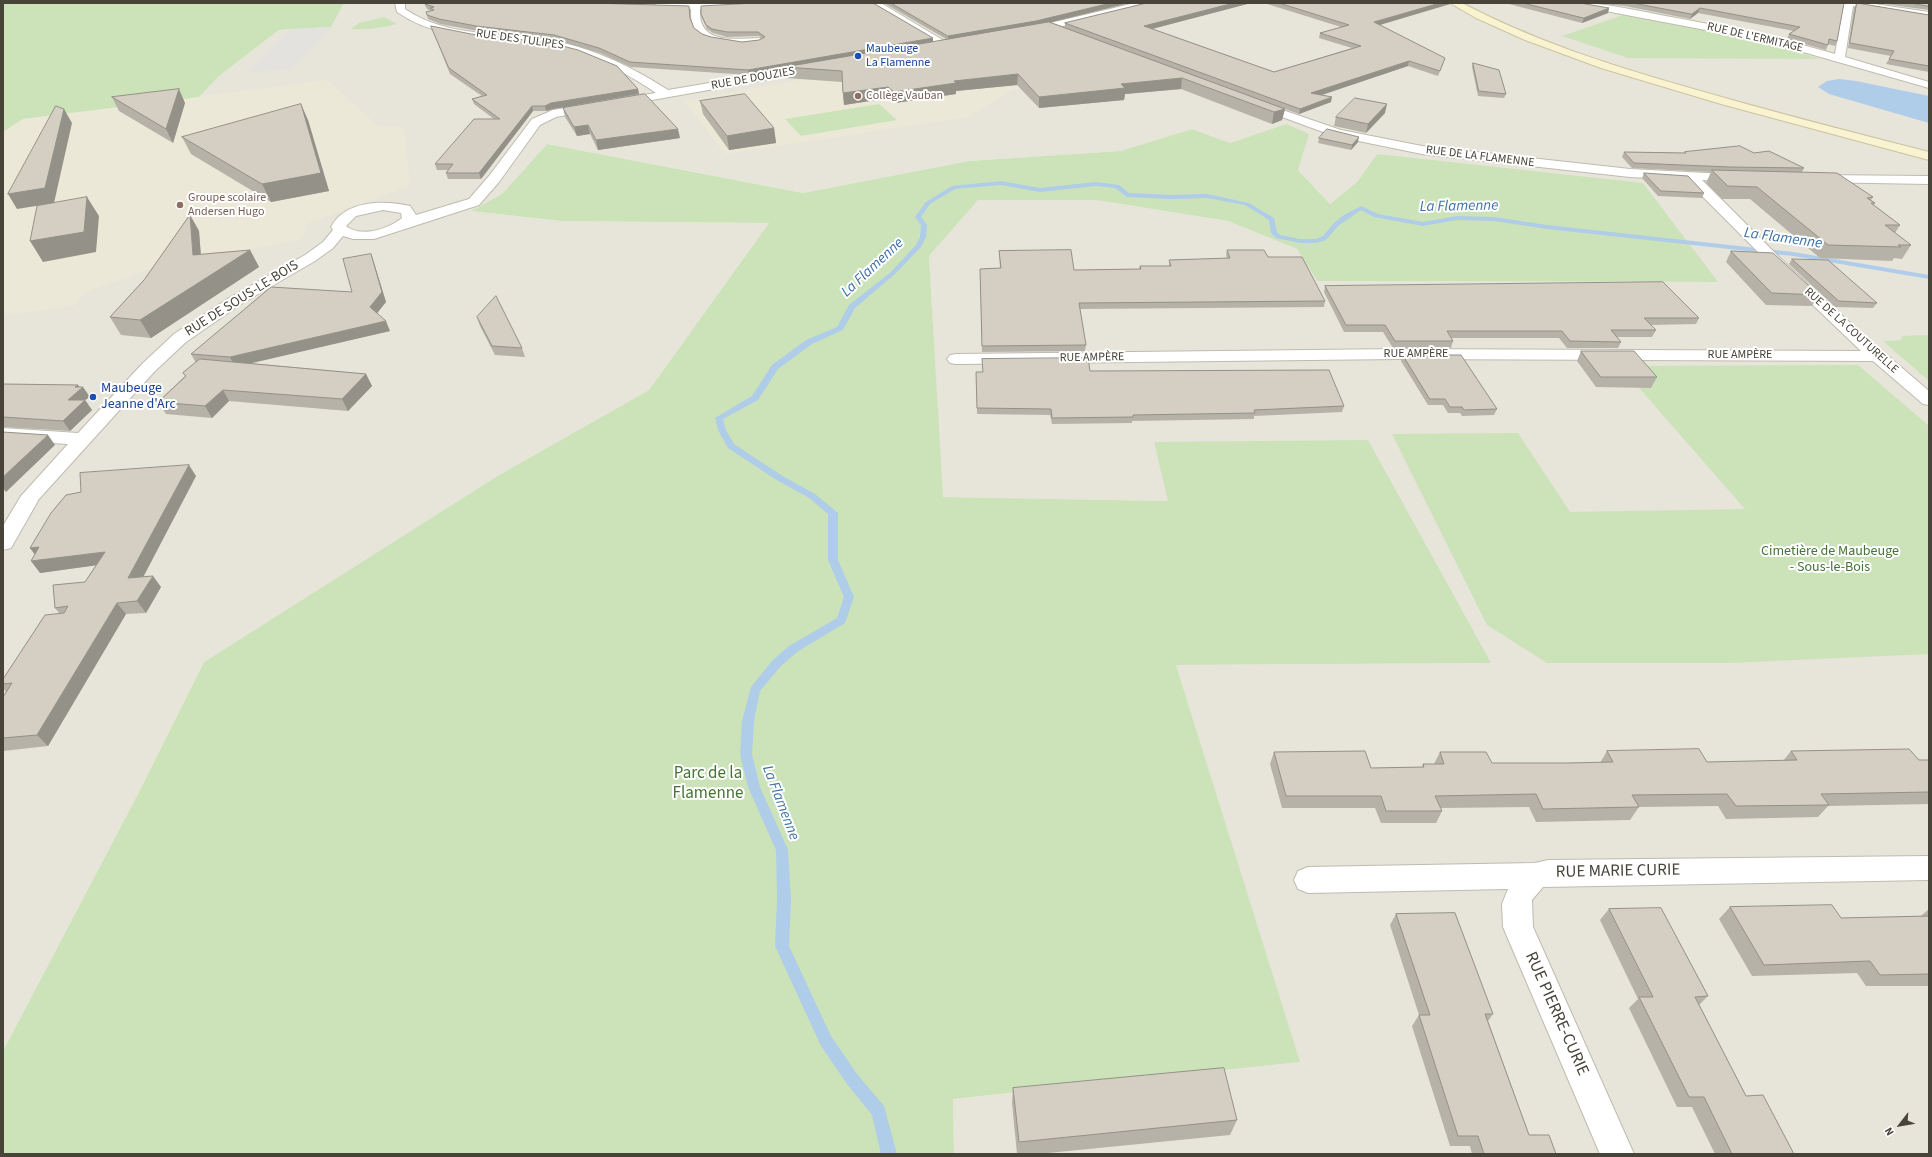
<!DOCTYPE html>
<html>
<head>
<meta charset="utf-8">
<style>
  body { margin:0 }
  #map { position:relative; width:1932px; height:1157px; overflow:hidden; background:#f4f2ec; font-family:"Source Sans 3",sans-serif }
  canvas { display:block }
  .frame { position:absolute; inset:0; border:4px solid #48443a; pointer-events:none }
  .north { position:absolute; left:1880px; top:1105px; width:40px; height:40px; -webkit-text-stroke:3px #fff; paint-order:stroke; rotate:239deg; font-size:11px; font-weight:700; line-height:16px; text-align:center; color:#48443a }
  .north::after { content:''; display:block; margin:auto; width:14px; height:18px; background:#48443a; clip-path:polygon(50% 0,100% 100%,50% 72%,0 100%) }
</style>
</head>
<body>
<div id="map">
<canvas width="1932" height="1157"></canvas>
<div class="frame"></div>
<div class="north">N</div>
</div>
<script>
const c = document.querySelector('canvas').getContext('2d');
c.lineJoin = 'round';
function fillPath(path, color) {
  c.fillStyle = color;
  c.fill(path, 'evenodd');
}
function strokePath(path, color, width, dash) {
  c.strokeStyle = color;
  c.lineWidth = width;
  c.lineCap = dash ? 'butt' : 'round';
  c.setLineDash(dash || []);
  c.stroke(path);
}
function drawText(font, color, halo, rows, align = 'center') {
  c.font = font + ' "Source Sans 3",sans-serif';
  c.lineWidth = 4;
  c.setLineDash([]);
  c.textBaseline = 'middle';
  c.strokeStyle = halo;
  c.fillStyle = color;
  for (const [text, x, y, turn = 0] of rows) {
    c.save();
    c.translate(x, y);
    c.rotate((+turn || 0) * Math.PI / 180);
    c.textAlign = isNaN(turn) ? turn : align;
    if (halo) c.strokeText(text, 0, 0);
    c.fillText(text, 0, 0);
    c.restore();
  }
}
fillPath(new Path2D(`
  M 344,3 L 1929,3 L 1929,1154 L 954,1154 L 953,1099 L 1299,1062 L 1176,665 L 1490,663 L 1154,442 L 1169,501 L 942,497 L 929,256 L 977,200 L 1096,200 L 1228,221 L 1297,249 L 1317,281 L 1718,282 L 1377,154 L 1357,182 L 1330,204 L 1298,170 L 1286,124 L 1230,143 L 1192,129 L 1120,151 L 969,161 L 803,193 L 547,144 L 502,194 L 471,211 L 561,221 L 769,223 L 649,390 L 499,475 L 204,662 L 139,792 L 3,1051 L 3,132 L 199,97 L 219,76 L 279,30 L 330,27 Z`), '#e7e4da');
fillPath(new Path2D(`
  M 827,75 L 1106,80 L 1012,90 L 968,117 L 725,154 L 684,101 Z
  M 328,80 L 378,126 L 404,127 L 410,186 L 306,224 L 303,239 L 162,265 L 85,292 L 74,306 L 3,315 L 3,132 L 23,119 Z`), '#ebe8d7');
fillPath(new Path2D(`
  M 3,3 L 344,3 L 331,27 L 279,30 L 219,76 L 199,97 L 23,119 L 3,132 Z
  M 1623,15 C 1689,27 1756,39 1820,59 L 1628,58 L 1562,36 Z
  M 384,17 L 397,24 C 381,28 367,30 351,29 L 359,23 Z
  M 879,104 L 897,120 L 801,136 L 785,119 Z
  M 1286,124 L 1309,134 L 1298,170 L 1330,204 L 1357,182 L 1377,154 L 1643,183 L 1718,282 L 1317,281 L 1297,249 L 1228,221 L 1096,200 L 978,200 L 929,256 L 943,497 L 1168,501 L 1154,442 L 1368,440 L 1491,663 L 1176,665 L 1300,1062 L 953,1099 L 954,1154 L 3,1154 L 3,1051 L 139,792 L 204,662 L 499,475 L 649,390 L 769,223 L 561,221 L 471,211 L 502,194 L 547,144 L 803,193 L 969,161 L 1120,151 L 1192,129 L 1230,143 Z
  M 1929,335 L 1929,381 L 1883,341 L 1902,340 L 1900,338 L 1903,338 L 1901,336 Z
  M 1858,365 L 1929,426 L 1929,654 L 1728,663 L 1547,663 L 1487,625 L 1392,434 L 1518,433 L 1570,512 L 1745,509 L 1620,366 Z`), '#cce3b9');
fillPath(new Path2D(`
  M 331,27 L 292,69 L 247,72 L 291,29 Z`), '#e3e2df');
fillPath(new Path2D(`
  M 1839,79 L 1856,81 L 1929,96 L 1929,123 L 1829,94 L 1818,87 L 1827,81 Z`), '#afcce9');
fillPath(new Path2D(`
  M 1001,181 L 1040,188 L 1096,182 L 1119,185 L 1129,193 L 1172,195 L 1207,194 L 1249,203 L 1274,218 L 1277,232 L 1280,235 L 1300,239 L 1316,239 L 1323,236 L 1334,223 L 1344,215 L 1361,206 L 1378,214 L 1423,222 L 1457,216 L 1494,217 L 1547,225 L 1793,252 L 1929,275 L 1929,279 L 1793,256 L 1547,229 L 1494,221 L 1457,220 L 1423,226 L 1374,217 L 1361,210 L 1338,226 L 1326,240 L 1316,243 L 1300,243 L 1276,238 L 1271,233 L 1269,220 L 1245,205 L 1207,198 L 1172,199 L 1127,197 L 1115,188 L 1096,186 L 1040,192 L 1001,185 L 955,189 L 930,204 L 921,217 L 927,225 L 926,237 L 921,247 L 895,274 L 855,308 L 843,330 L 812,344 L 778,369 L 758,400 L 723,419 L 726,430 L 734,444 L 781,475 L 815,494 L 838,513 L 838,560 L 854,597 L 845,623 L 797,652 L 780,667 L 760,691 L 754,721 L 752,754 L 760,787 L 788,850 L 791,900 L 789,946 L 831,1036 L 857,1074 L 884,1106 L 897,1154 L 881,1154 L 872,1115 L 847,1084 L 821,1046 L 775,946 L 777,900 L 776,850 L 748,787 L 740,754 L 742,721 L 751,687 L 772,661 L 789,646 L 837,618 L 844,597 L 828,560 L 828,514 L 809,498 L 775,479 L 728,448 L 718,430 L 715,418 L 752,396 L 772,365 L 806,340 L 837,327 L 849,305 L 891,272 L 916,245 L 920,237 L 921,225 L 915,217 L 926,202 L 952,186 Z`), '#afcce9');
const minor = new Path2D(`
  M 395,3 L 405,3 L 405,9 C 449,39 504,31 555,41 C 595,49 634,68 668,90 L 816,65 L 821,68 L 816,71 L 556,117 L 540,125 L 499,182 L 479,205 L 374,239 L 353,239 L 343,236 L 333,248 L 315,261 L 241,304 L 186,342 L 154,372 L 39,499 L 11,548 L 3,550 L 3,526 L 21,496 L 68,444 L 3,440 L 3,428 L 78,433 L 142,364 L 174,334 L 229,298 L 305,255 L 323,242 L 333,230 L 331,227 C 345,200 384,200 410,206 L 416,215 L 469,199 L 489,176 L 532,119 L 553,110 L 656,93 C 626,72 589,54 553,47 C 500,37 443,44 397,12 ZM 383,210 L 401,213 L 402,218 C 388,229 362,238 346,226 L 356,216 Z
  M 658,3 L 760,3 L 755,6 L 700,9 C 700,13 700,20 702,24 C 710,44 742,38 759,38 L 764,41 C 756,50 708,44 699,35 C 691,27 691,19 691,9 L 655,8 L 653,6 Z
  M 869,3 L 881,3 L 951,45 L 946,48 L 942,47 Z
  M 1135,3 L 1152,3 L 1150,5 L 1029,34 L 1024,31 L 1025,29 Z
  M 1574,3 C 1607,3 1639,11 1671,17 C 1726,27 1781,38 1835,54 L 1844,3 L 1868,3 L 1929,12 L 1929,18 L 1853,6 L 1845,57 L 1929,82 L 1929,88 L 1789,48 L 1711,31 L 1579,6 Z
  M 1256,101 L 1341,130 L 1422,146 L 1630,169 L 1744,175 L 1746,178 L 1744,181 L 1739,182 L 1702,180 L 1781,259 L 1860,332 L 1929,391 L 1929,405 L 1923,404 L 1873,361 L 1399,359 L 956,364 L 950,363 L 947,359 L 950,355 L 956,354 L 1399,349 L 1861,351 L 1771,265 L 1686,180 L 1630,177 L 1422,154 L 1334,136 L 1252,106 L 1250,104 Z
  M 1818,175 L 1929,176 L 1929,184 L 1813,182 L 1811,179 L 1813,176 Z
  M 1929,856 L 1929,880 L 1543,887 L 1532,900 L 1533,927 L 1634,1154 L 1600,1154 L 1503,927 L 1502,904 L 1508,889 L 1308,893 L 1298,889 L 1294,880 L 1298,871 L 1308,867 L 1535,863 L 1548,860 Z`);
const secondary = new Path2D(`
  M 1450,3 L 1462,3 C 1532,40 1607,64 1683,86 C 1765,110 1847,131 1929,152 L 1929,160 L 1721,104 L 1601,68 L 1525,40 L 1476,18 Z`);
strokePath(minor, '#bfbbaf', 2);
strokePath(secondary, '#cbc49e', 2);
fillPath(minor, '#fff');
fillPath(secondary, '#f9f3d1');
fillPath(new Path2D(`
  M 424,3 L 591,3 L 689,6 L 690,19 L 694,28 L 702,34 L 711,37 L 742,42 L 759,40 L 762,39 L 759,36 L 727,37 L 713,33 L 707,29 L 702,18 L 701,14 L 933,42 L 946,39 L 884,3 L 1129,3 L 1050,22 L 1065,27 L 1065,23 L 1147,3 L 1251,3 L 1152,29 L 1274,72 L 1352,48 L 1319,38 L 1320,33 L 1341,27 L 1264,3 L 1450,3 L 1450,4 L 1379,25 L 1443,63 L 1438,76 L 1408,66 L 1320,95 L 1331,102 L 1299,114 L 1285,109 L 1282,120 L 1272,124 L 1181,89 L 1125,94 L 1124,100 L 1039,108 L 1017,85 L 956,91 L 956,94 L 895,103 L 889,98 L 844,105 L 842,82 L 786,78 L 785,69 L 749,75 L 631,67 L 600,53 L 555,40 L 478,31 L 440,24 L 428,19 L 426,12 L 431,11 L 427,9 Z
  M 1505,3 L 1580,3 L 1609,8 L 1608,13 L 1582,23 Z
  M 1590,3 L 1844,3 L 1837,41 L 1835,46 L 1828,44 L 1826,50 L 1787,39 L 1789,34 L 1794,31 L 1698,13 L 1690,19 L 1625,6 Z
  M 1857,3 L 1929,15 L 1929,72 L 1886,64 L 1891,56 L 1848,48 L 1854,8 Z
  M 1878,3 L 1929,3 L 1929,10 Z
  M 431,26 L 638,89 L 639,94 L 553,109 L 546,111 L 533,111 L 481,179 L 448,179 L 446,173 L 448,170 L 437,170 L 435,164 L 494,119 L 474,104 L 472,99 L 482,96 L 450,74 Z
  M 1473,63 L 1506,94 L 1504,98 L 1478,96 L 1472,67 Z
  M 112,97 L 185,103 L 173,143 L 119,111 Z
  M 700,101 L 774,128 L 776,143 L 729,150 L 703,114 Z
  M 563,108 L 680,138 L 598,150 L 590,134 L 577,136 L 565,117 Z
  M 1385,113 L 1366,133 L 1334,126 L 1336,117 Z
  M 308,120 L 329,191 L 271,202 L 191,154 L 182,137 Z
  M 1319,138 L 1358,142 L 1351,150 L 1318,143 Z
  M 1624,152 L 1684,153 L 1685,152 L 1754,153 L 1804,168 L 1802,172 L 1873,197 L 1871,200 L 1875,203 L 1873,205 L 1900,225 L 1895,233 L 1911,245 L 1902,259 L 1894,258 L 1892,261 L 1820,258 L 1750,199 L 1722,199 L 1706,183 L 1711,172 L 1632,168 L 1622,157 Z
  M 1644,173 L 1704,193 L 1702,198 L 1658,196 L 1642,178 Z
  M 190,215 L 199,231 L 201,255 L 250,250 L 259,267 L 151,338 L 121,335 L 110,317 L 144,280 Z
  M 1227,250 L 1268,257 L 1325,301 L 1324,307 L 1080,309 L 1086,345 L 1085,351 L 982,352 L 980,269 L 1000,268 L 999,251 L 1074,270 L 1139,269 L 1140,266 L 1169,266 L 1169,260 L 1227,258 L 1226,255 Z
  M 1731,251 L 1819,295 L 1812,306 L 1766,305 L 1726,262 Z
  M 371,254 L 374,263 L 386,302 L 377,313 L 390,331 L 249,363 L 366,374 L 372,386 L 348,411 L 229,401 L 212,418 L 166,414 L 158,402 L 185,376 L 183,373 L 196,363 L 191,354 L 352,292 Z
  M 1792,259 L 1877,303 L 1873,308 L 1835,307 L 1789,264 Z
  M 1325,286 L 1699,318 L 1696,324 L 1651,325 L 1656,330 L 1652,337 L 1617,337 L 1621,342 L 1618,348 L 1567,348 L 1559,338 L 1451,338 L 1453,341 L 1451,348 L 1393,348 L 1383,332 L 1344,332 L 1324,292 Z
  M 477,317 L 522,348 L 525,357 L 495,355 L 480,326 Z
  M 1581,351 L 1657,377 L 1651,388 L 1596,387 L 1577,361 Z
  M 1403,355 L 1497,409 L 1494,415 L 1462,416 L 1460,413 L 1448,413 L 1443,405 L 1428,405 L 1401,361 Z
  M 1090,371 L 1344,406 L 1342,412 L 1254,416 L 1254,419 L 1132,421 L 1132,423 L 1052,424 L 1050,415 L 977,414 L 976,372 Z
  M 3,384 L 78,385 L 79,387 L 90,397 L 85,400 L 92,410 L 70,431 L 3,427 Z
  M 196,476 L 143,576 L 161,587 L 146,613 L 126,614 L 48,746 L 3,751 L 3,697 L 6,692 L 3,688 L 3,679 L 60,614 L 55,608 L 85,582 L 96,565 L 40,573 L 35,554 L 30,548 Z
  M 1607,751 L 1707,762 L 1783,761 L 1791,751 L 1919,760 L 1929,760 L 1929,804 L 1828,806 L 1818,817 L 1726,819 L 1718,806 L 1639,807 L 1630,820 L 1536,822 L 1529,807 L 1440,808 L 1442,811 L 1436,823 L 1381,823 L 1375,808 L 1282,808 L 1270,764 L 1274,752 L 1371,768 L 1422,767 L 1423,764 L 1434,764 L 1440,752 L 1492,763 L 1600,763 Z
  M 1730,907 L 1841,918 L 1922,916 L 1921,916 L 1929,909 L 1929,986 L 1866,986 L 1857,973 L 1752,976 L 1719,919 Z
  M 1609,909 L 1708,996 L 1699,1005 L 1746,1096 L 1794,1154 L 1715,1154 L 1692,1107 L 1677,1107 L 1629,1008 L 1638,999 L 1600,920 Z
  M 1396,914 L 1493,1014 L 1488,1021 L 1529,1135 L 1556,1154 L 1472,1154 L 1470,1146 L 1450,1146 L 1412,1026 L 1419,1015 L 1390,925 Z
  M 1013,1088 L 1237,1120 L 1230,1135 L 1038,1154 L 1017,1154 L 1012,1103 Z`), '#b6b2a7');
fillPath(new Path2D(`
  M 1111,3 L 1129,3 L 1036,26 L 948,40 L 948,36 Z
  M 1234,3 L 1251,3 L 1144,31 L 1144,26 Z
  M 1440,3 L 1450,3 L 1450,4 L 1373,27 L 1374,22 Z
  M 1609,8 L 1608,13 L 1582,23 L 1584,18 Z
  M 1700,8 L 1698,13 L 1690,19 L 1692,14 Z
  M 933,38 L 933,43 L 785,67 L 785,69 L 749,75 L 748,70 Z
  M 1409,61 L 1408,66 L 1310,99 L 1311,93 Z
  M 1018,74 L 1017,85 L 956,91 L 956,94 L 895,103 L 894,92 L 954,81 Z
  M 1182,78 L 1181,89 L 1125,94 L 1124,100 L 1039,108 L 1039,97 L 1121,84 Z
  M 888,87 L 889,98 L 844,105 L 843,93 Z
  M 179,89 L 185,103 L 173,143 L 166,129 Z
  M 638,89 L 639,94 L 553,109 L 546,111 L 545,106 L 551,103 Z
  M 1332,97 L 1331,102 L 1299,114 L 1300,109 Z
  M 301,104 L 308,120 L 329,191 L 271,202 L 262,184 Z
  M 1387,104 L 1385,113 L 1366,133 L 1368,124 Z
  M 532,106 L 533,111 L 481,179 L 479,173 Z
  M 64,109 L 72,123 L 54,203 L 17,209 L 8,194 Z
  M 1285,109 L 1282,120 L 1272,124 L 1274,112 Z
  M 588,125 L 590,134 L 577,136 L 574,127 Z
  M 774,128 L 776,143 L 729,150 L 727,136 Z
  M 678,129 L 680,138 L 598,150 L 596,140 Z
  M 1359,137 L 1358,142 L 1351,150 L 1352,145 Z
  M 87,197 L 99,216 L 96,252 L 43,262 L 30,241 Z
  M 190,215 L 199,231 L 202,273 L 193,255 Z
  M 250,250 L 259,267 L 151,338 L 140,320 Z
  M 371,254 L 374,263 L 386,302 L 374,317 L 370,307 Z
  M 386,321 L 390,331 L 235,367 L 230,357 Z
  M 366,374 L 372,386 L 348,411 L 342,399 Z
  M 78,385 L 81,389 L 83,387 L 90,397 L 85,400 L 92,410 L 70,431 L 63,421 L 68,400 L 75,387 Z
  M 223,390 L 229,401 L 212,418 L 205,406 Z
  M 48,435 L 55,445 L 6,492 L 3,488 L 3,477 Z
  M 189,465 L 196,476 L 137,589 L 128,578 Z
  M 39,547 L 39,560 L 30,548 Z
  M 105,552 L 113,563 L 40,573 L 31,561 Z
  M 153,576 L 161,587 L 146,613 L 137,601 Z
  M 117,603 L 126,614 L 48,746 L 37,735 Z`), '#949188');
const building = new Path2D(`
  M 429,3 L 591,3 L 689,6 L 690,18 L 694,28 L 702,34 L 711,37 L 742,42 L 759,40 L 765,37 L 758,32 L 727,32 L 712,29 L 706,25 L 701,14 L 701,6 L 755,3 L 873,3 L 933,38 L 748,70 L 630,62 L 599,48 L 554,35 L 476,26 L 439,19 L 427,15 L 426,12 L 434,10 L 430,8 L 434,7 L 425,4 L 430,3 Z
  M 891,3 L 1111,3 L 1036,21 L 948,36 Z
  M 1147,3 L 1234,3 L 1144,26 L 1274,72 L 1361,46 L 1320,33 L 1349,25 L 1279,3 L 1440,3 L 1374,22 L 1445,58 L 1440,71 L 1409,61 L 1311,93 L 1332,97 L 1300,109 L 1065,23 Z
  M 1523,3 L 1580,3 L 1609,8 L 1584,18 Z
  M 1633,3 L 1844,3 L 1837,41 L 1829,39 L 1828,45 L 1789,34 L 1800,27 L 1700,8 L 1692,14 Z
  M 1857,3 L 1929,15 L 1929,66 L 1889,59 L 1894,51 L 1850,43 Z
  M 1911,3 L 1929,3 L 1929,6 Z
  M 1049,22 L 1285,109 L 1274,112 L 1182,78 L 1121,84 L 1125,88 L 1039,97 L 1018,74 L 954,81 L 956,83 L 894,92 L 888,87 L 843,93 L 842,71 L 785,67 Z
  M 431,26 L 471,34 L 551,43 L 578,50 L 617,66 L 638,89 L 551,103 L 545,106 L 532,106 L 479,173 L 446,173 L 453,164 L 435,164 L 474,119 L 500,119 L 472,99 L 487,95 L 449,68 Z
  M 1473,63 L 1499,70 L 1506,94 L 1479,91 Z
  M 179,89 L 166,129 L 112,97 Z
  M 645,94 L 678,129 L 596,140 L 588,125 L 574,127 L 563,108 Z
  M 745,94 L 774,128 L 727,136 L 700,101 Z
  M 1355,98 L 1387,104 L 1368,124 L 1336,117 Z
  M 301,104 L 321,173 L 262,184 L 182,137 Z
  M 56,106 L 64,109 L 45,188 L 8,194 Z
  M 1327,129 L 1359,137 L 1352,145 L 1319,138 Z
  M 1740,146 L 1754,153 L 1769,151 L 1804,168 L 1730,167 L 1634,163 L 1624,152 L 1686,153 L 1685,152 Z
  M 1712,170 L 1837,173 L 1873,197 L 1867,198 L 1875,203 L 1871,203 L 1900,225 L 1885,225 L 1911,245 L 1898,245 L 1901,247 L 1828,245 L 1757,187 L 1728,186 Z
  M 1644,173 L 1688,176 L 1704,193 L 1661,191 Z
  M 87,197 L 84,232 L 30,241 L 37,206 Z
  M 190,215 L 193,255 L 250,250 L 140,320 L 110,317 L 144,280 Z
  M 1071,250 L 1074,270 L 1141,269 L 1140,266 L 1171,266 L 1169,260 L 1230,258 L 1227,250 L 1264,250 L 1268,257 L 1302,257 L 1325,301 L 1079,303 L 1086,345 L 982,346 L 980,269 L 1001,268 L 999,251 Z
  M 1731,251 L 1773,253 L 1819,295 L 1772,293 Z
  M 371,254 L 382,292 L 370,307 L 386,321 L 230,357 L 191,354 L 271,287 L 352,292 L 343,259 Z
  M 1792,259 L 1828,260 L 1877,303 L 1839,301 Z
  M 1663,282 L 1699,318 L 1644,318 L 1656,330 L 1611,330 L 1621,342 L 1570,341 L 1562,331 L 1447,331 L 1453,341 L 1395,341 L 1385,325 L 1346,325 L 1325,286 Z
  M 496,296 L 522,348 L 492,346 L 477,317 Z
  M 1581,351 L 1634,351 L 1657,377 L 1601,377 Z
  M 1403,355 L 1461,355 L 1497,409 L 1464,410 L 1462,407 L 1450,407 L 1445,399 L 1430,399 Z
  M 1088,358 L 1090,371 L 1329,370 L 1344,406 L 1254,410 L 1255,413 L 1133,415 L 1133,417 L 1052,418 L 1051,409 L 977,408 L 976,372 L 983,372 L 982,359 Z
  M 200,359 L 366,374 L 342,399 L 223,390 L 205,406 L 158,402 L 186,376 L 183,373 Z
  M 3,384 L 78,385 L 75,387 L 83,387 L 68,400 L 85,400 L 63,421 L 3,417 Z
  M 3,432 L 48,435 L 3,477 Z
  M 189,465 L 128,578 L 153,576 L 137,601 L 117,603 L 37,735 L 3,738 L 3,697 L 12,683 L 3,684 L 3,679 L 45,615 L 64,613 L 68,606 L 55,608 L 53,585 L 85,582 L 105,552 L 31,561 L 39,547 L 30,548 L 51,513 L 66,495 L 81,492 L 80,473 Z
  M 1699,749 L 1707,762 L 1797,760 L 1791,751 L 1909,749 L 1919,760 L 1929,760 L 1929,792 L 1821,794 L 1829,805 L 1736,806 L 1727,794 L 1632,795 L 1639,807 L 1543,809 L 1536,794 L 1435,796 L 1442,811 L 1386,811 L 1381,796 L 1286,796 L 1274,752 L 1365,751 L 1371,768 L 1424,767 L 1423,764 L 1444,764 L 1440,752 L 1486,752 L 1492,763 L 1567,763 L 1613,762 L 1607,751 Z
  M 1832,905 L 1841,918 L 1929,916 L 1929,974 L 1880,975 L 1870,961 L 1764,965 L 1730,907 Z
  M 1661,908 L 1708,996 L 1695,997 L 1746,1096 L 1763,1095 L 1794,1154 L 1732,1154 L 1704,1097 L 1689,1097 L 1639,997 L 1653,997 L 1609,909 Z
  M 1455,913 L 1493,1014 L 1485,1014 L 1529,1135 L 1549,1135 L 1556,1154 L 1484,1154 L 1478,1136 L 1458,1136 L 1419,1015 L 1430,1015 L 1396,914 Z
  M 1224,1068 L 1237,1120 L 1019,1142 L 1013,1088 Z`);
fillPath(building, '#d4cfc2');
strokePath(building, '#949188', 1);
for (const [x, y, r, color] of [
  [858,56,4,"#1a4fb4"],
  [858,96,4,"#8d6e63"],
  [180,205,4,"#8d6e63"],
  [93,397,4,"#1a4fb4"]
]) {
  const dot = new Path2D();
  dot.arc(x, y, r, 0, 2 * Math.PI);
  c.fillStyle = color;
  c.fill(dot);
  strokePath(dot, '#fff', 1.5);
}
drawText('12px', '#48443a', '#fff', [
  ["RUE DE L'ERMITAGE",1755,38,13],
  ["RUE DES TULIPES",520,40,8],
  ["RUE DE DOUZIES",753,79,-10],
  ["RUE DE LA FLAMENNE",1480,157,7],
  ["RUE DE LA COUTURELLE",1851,331,42],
  ["RUE AMPÈRE",1416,354],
  ["RUE AMPÈRE",1740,355],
  ["RUE AMPÈRE",1092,358,-1]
]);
drawText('12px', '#164399', '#fff', [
  ["Maubeuge",866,49],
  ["La Flamenne",866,63]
], 'left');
drawText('12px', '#785e54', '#fff', [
  ["Collège Vauban",866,96],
  ["Groupe scolaire",188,198],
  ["Andersen Hugo",188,212]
], 'left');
drawText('14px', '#48443a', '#fff', [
  ["RUE DE SOUS-LE-BOIS",242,299,-32]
]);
drawText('14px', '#164399', '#fff', [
  ["Maubeuge",101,389],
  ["Jeanne d'Arc",101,405]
], 'left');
drawText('14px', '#457433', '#fff', [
  ["Cimetière de Maubeuge",1830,552],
  ["- Sous-le-Bois",1830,568]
]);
drawText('italic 15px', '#3e71a8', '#fff', [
  ["La Flamenne",1459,207,-1],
  ["La Flamenne",1783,239,8],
  ["La Flamenne",873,268,-43],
  ["La Flamenne",780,803,69]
]);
drawText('17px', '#457433', '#fff', [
  ["Parc de la",708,774],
  ["Flamenne",708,794]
]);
drawText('17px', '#48443a', '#fff', [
  ["RUE MARIE CURIE",1618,872,-1],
  ["RUE PIERRE-CURIE",1556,1014,66]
]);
</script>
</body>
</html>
